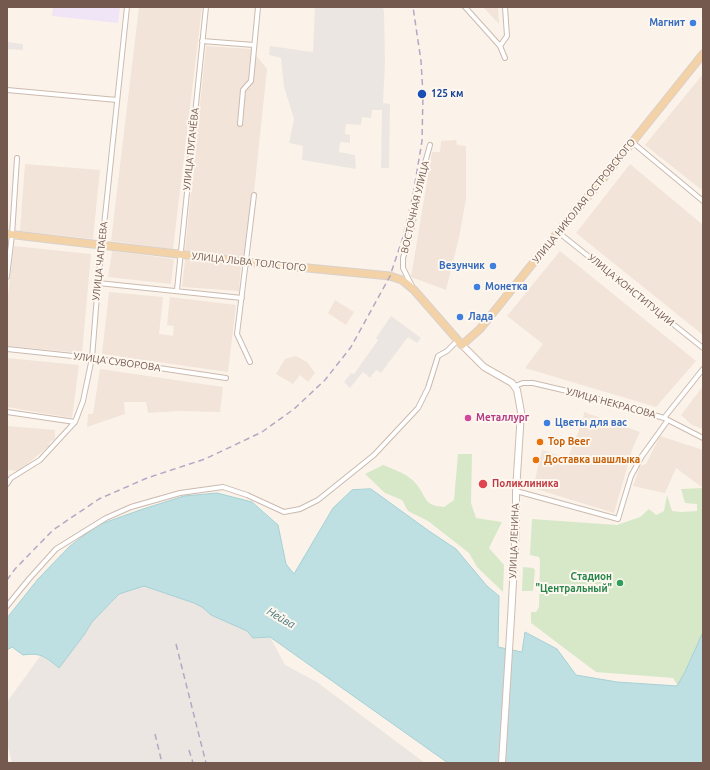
<!DOCTYPE html>
<html>
<head>
<meta charset="utf-8">
<style>
  body { margin:0 }
  #map { position:relative; width:710px; height:770px; overflow:hidden; background:#fbf3e9; font-family:Ubuntu,sans-serif }
  canvas { display:block }
  .frame { position:absolute; inset:0; border:8px solid #73594e; pointer-events:none }
</style>
</head>
<body>
<div id="map">
<canvas width="710" height="770"></canvas>
<div class="frame"></div>
</div>
<script>
const c = document.querySelector('canvas').getContext('2d');
c.lineJoin = 'round';
function fillPath(path, color) {
  c.fillStyle = color;
  c.fill(path, 'evenodd');
}
function strokePath(path, color, width, dash) {
  c.strokeStyle = color;
  c.lineWidth = width;
  c.lineCap = dash ? 'butt' : 'round';
  c.setLineDash(dash || []);
  c.stroke(path);
}
function drawText(font, color, halo, rows, align = 'center') {
  c.font = font + ' Ubuntu,sans-serif';
  c.lineWidth = 4;
  c.setLineDash([]);
  c.textBaseline = 'middle';
  c.strokeStyle = halo;
  c.fillStyle = color;
  for (const [text, x, y, turn = 0] of rows) {
    c.save();
    c.translate(x, y);
    c.rotate((+turn || 0) * Math.PI / 180);
    c.textAlign = isNaN(turn) ? turn : align;
    if (halo) c.strokeText(text, 0, 0);
    c.fillText(text, 0, 0);
    c.restore();
  }
}
fillPath(new Path2D(`
  M 139,7 L 202,7 L 173,249 L 111,241 Z
  M 483,7 L 498,7 L 499,24 Z
  M 206,46 L 251,49 L 267,69 L 247,258 L 185,250 Z
  M 703,74 L 703,191 L 645,145 Z
  M 456,140 L 457,145 L 466,146 L 466,199 L 459,238 L 446,290 L 411,277 L 432,152 L 440,152 L 441,141 Z
  M 25,164 L 100,170 L 93,239 L 20,231 Z
  M 630,164 L 703,225 L 703,335 L 576,233 Z
  M 14,246 L 91,254 L 82,353 L 7,346 L 7,304 Z
  M 112,251 L 174,259 L 171,284 L 108,277 Z
  M 560,251 L 696,361 L 656,407 L 525,368 L 543,344 L 507,316 Z
  M 185,260 L 241,265 L 239,291 L 182,287 Z
  M 109,292 L 163,297 L 159,334 L 173,336 L 174,326 L 167,325 L 170,297 L 236,305 L 228,372 L 102,354 Z
  M 335,300 L 354,312 L 346,325 L 328,313 Z
  M 296,356 L 307,362 L 315,373 L 308,382 L 300,375 L 293,384 L 276,374 L 285,359 Z
  M 7,358 L 79,365 L 72,418 L 7,407 Z
  M 100,369 L 223,387 L 220,412 L 177,411 L 148,413 L 146,402 L 124,402 L 125,414 L 87,427 L 88,414 L 93,414 Z
  M 703,386 L 703,429 L 692,425 L 681,415 Z
  M 584,412 L 640,432 L 633,447 L 614,513 L 533,488 L 542,450 L 568,458 L 583,420 Z
  M 7,426 L 55,430 L 55,439 L 50,442 L 49,446 L 19,471 L 7,470 Z
  M 660,436 L 703,450 L 703,488 L 676,468 L 665,493 L 633,486 L 640,466 L 646,464 Z`), '#f2e4d8');
fillPath(new Path2D(`
  M 315,7 L 383,7 L 384,12 L 385,63 L 383,103 L 390,104 L 389,168 L 381,168 L 382,110 L 372,110 L 371,118 L 362,117 L 361,125 L 346,124 L 345,134 L 350,135 L 350,143 L 340,142 L 339,152 L 355,155 L 356,169 L 302,160 L 303,146 L 289,143 L 294,119 L 284,87 L 281,58 L 269,55 L 270,46 L 313,52 Z
  M 7,42 L 23,44 L 23,50 L 7,49 Z
  M 391,316 L 421,338 L 417,343 L 408,337 L 381,373 L 376,370 L 370,378 L 363,372 L 350,388 L 344,382 L 351,373 L 354,374 L 378,340 L 376,338 Z
  M 144,586 L 194,603 L 202,607 L 211,615 L 247,631 L 253,638 L 270,637 L 285,665 L 317,682 L 425,763 L 12,763 L 7,743 L 7,702 L 41,655 L 58,668 L 84,635 L 92,622 L 119,594 Z`), '#ece6e2');
fillPath(new Path2D(`
  M 53,7 L 120,7 L 118,23 L 52,16 Z`), '#f0e5f7');
fillPath(new Path2D(`
  M 458,454 L 472,454 L 471,503 L 476,518 L 502,522 L 489,548 L 504,565 L 503,592 L 477,567 L 469,553 L 428,521 L 408,511 L 402,500 L 385,493 L 365,474 L 383,465 C 395,470 409,474 417,485 C 428,499 423,505 444,507 L 454,500 Z
  M 703,488 L 703,632 L 685,672 L 678,686 L 673,678 L 596,672 L 531,623 L 531,612 L 536,612 L 539,607 L 540,560 L 539,557 L 530,555 L 532,519 L 617,525 L 640,517 L 649,509 L 656,515 L 664,511 L 667,495 L 672,511 L 681,512 L 697,511 L 697,504 L 685,503 L 681,489 Z
  M 523,567 L 533,568 L 535,570 L 533,591 L 522,591 Z`), '#d7e8c8');
const water = new Path2D(`
  M 371,489 L 429,531 L 456,549 L 487,586 L 499,596 L 498,647 L 522,652 L 525,632 L 557,649 L 576,675 L 617,682 L 677,686 L 685,672 L 703,632 L 703,763 L 448,763 L 270,637 L 253,638 L 247,631 L 211,615 L 202,607 L 194,603 L 144,586 L 119,594 L 92,622 L 84,635 L 59,668 C 45,657 41,652 23,655 L 12,647 L 7,650 L 7,618 L 38,579 L 70,546 L 98,525 L 143,509 L 184,496 L 217,493 L 252,502 L 278,525 L 286,564 L 294,574 L 333,508 L 352,490 Z`);
fillPath(water, '#bee0e3');
strokePath(water, '#a5d0d4', 1);
const street = new Path2D(`
  M 465,7 L 500,46 L 505,58
  M 202,41 L 254,45
  M 500,46 L 507,36 L 505,7
  M 7,90 L 117,100
  M 240,124 L 243,90 L 251,81 L 258,7
  M 632,142 L 703,201
  M 558,232 L 703,348
  M 7,277 L 12,235 L 17,158
  M 98,283 L 242,298
  M 412,286 L 403,268 L 403,258 L 411,232 L 423,170 L 430,145
  M 177,290 L 206,7
  M 7,349 L 92,358 L 226,378
  M 250,362 L 237,334 L 254,195
  M 515,386 L 523,383 L 533,383 L 584,395 L 664,418 L 703,438
  M 7,412 L 75,422
  M 664,418 L 703,369
  M 7,484 L 11,478 L 40,460 L 75,422 L 83,401 L 92,358 L 98,283 L 127,7
  M 516,491 L 618,519 L 631,476 L 642,456 L 668,420
  M 7,606 L 29,579 L 56,549 L 106,518 L 131,507 L 180,493 L 223,487 L 247,495 L 284,512 L 300,509 L 318,500 L 374,455 L 418,408 L 428,388 L 438,356 L 447,351 L 457,341`);
const secondary = new Path2D(`
  M 462,345 L 484,367 L 512,383 L 517,390 L 521,412 L 516,491 L 516,527 L 511,618 L 502,763`);
const primary = new Path2D(`
  M 7,234 L 246,262 L 390,276 L 402,280 L 414,290 L 462,345 L 480,329 L 558,232 L 606,175 L 703,54`);
strokePath(street, '#ccbaaf', 6);
strokePath(secondary, '#d1bcb0', 8);
strokePath(primary, '#d8d1cd', 9);
strokePath(street, '#fff', 4);
strokePath(secondary, '#fff', 6);
strokePath(primary, '#f4d2a7', 7);
strokePath(new Path2D(`
  M 7,580 L 15,569 L 53,530 L 99,499 L 147,478 L 205,459 L 262,432 L 294,409 L 325,380 L 351,347 L 390,276 L 403,237 L 413,195 L 422,141 L 423,94 L 421,61 L 413,7
  M 176,644 L 206,763
  M 155,734 L 162,763
  M 189,750 L 193,763
  M 217,763 L 217,762`), '#b5a7c4', 1.5, [6, 4]);
for (const [x, y, r, color] of [
  [693,23,4,"#3f7fe0"],
  [422,94,5,"#1a4fb4"],
  [493,266,4,"#3f7fe0"],
  [477,287,4,"#3f7fe0"],
  [460,317,4,"#3f7fe0"],
  [468,418,4,"#d1479c"],
  [547,423,4,"#3f7fe0"],
  [540,442,4,"#e8710a"],
  [536,460,4,"#e8710a"],
  [483,484,5,"#e0444e"],
  [620,583,4,"#2e9e5b"]
]) {
  const dot = new Path2D();
  dot.arc(x, y, r, 0, 2 * Math.PI);
  c.fillStyle = color;
  c.fill(dot);
  strokePath(dot, '#fef7ef', 1.5);
}
drawText('bold 10px', '#366cbe', '#fef7ef', [
  ["Магнит",685,23,"right"],
  ["Везунчик",485,266,"right"],
  ["Монетка",485,287],
  ["Лада",468,317],
  ["Цветы для вас",555,423]
], 'left');
drawText('bold 10px', '#164399', '#fef7ef', [
  ["125 км",431,94]
], 'left');
drawText('10px', '#73594e', '#fef7ef', [
  ["УЛИЦА ПУГАЧЁВА",191,149,-84],
  ["УЛИЦА НИКОЛАЯ ОСТРОВСКОГО",584,201,-51],
  ["ВОСТОЧНАЯ УЛИЦА",415,207,-77],
  ["УЛИЦА ЧАПАЕВА",100,261,-84],
  ["УЛИЦА ЛЬВА ТОЛСТОГО",249,262,6],
  ["УЛИЦА КОНСТИТУЦИИ",631,290,39],
  ["УЛИЦА СУВОРОВА",117,362,8],
  ["УЛИЦА НЕКРАСОВА",611,403,15],
  ["УЛИЦА ЛЕНИНА",514,541,-88]
]);
drawText('bold 10px', '#b23c85', '#fef7ef', [
  ["Металлург",476,418]
], 'left');
drawText('bold 10px', '#c56008', '#fef7ef', [
  ["Top Beer",548,442],
  ["Доставка шашлыка",544,460]
], 'left');
drawText('bold 10px', '#be3a42', '#fef7ef', [
  ["Поликлиника",492,484]
], 'left');
drawText('bold 10px', '#27864d', '#fef7ef', [
  ["Стадион",612,577],
  ["\"Центральный\"",612,589]
], 'right');
drawText('italic 11px', '#46787e', '#fef7ef', [
  ["Нейва",281,618,30]
]);
</script>
</body>
</html>
